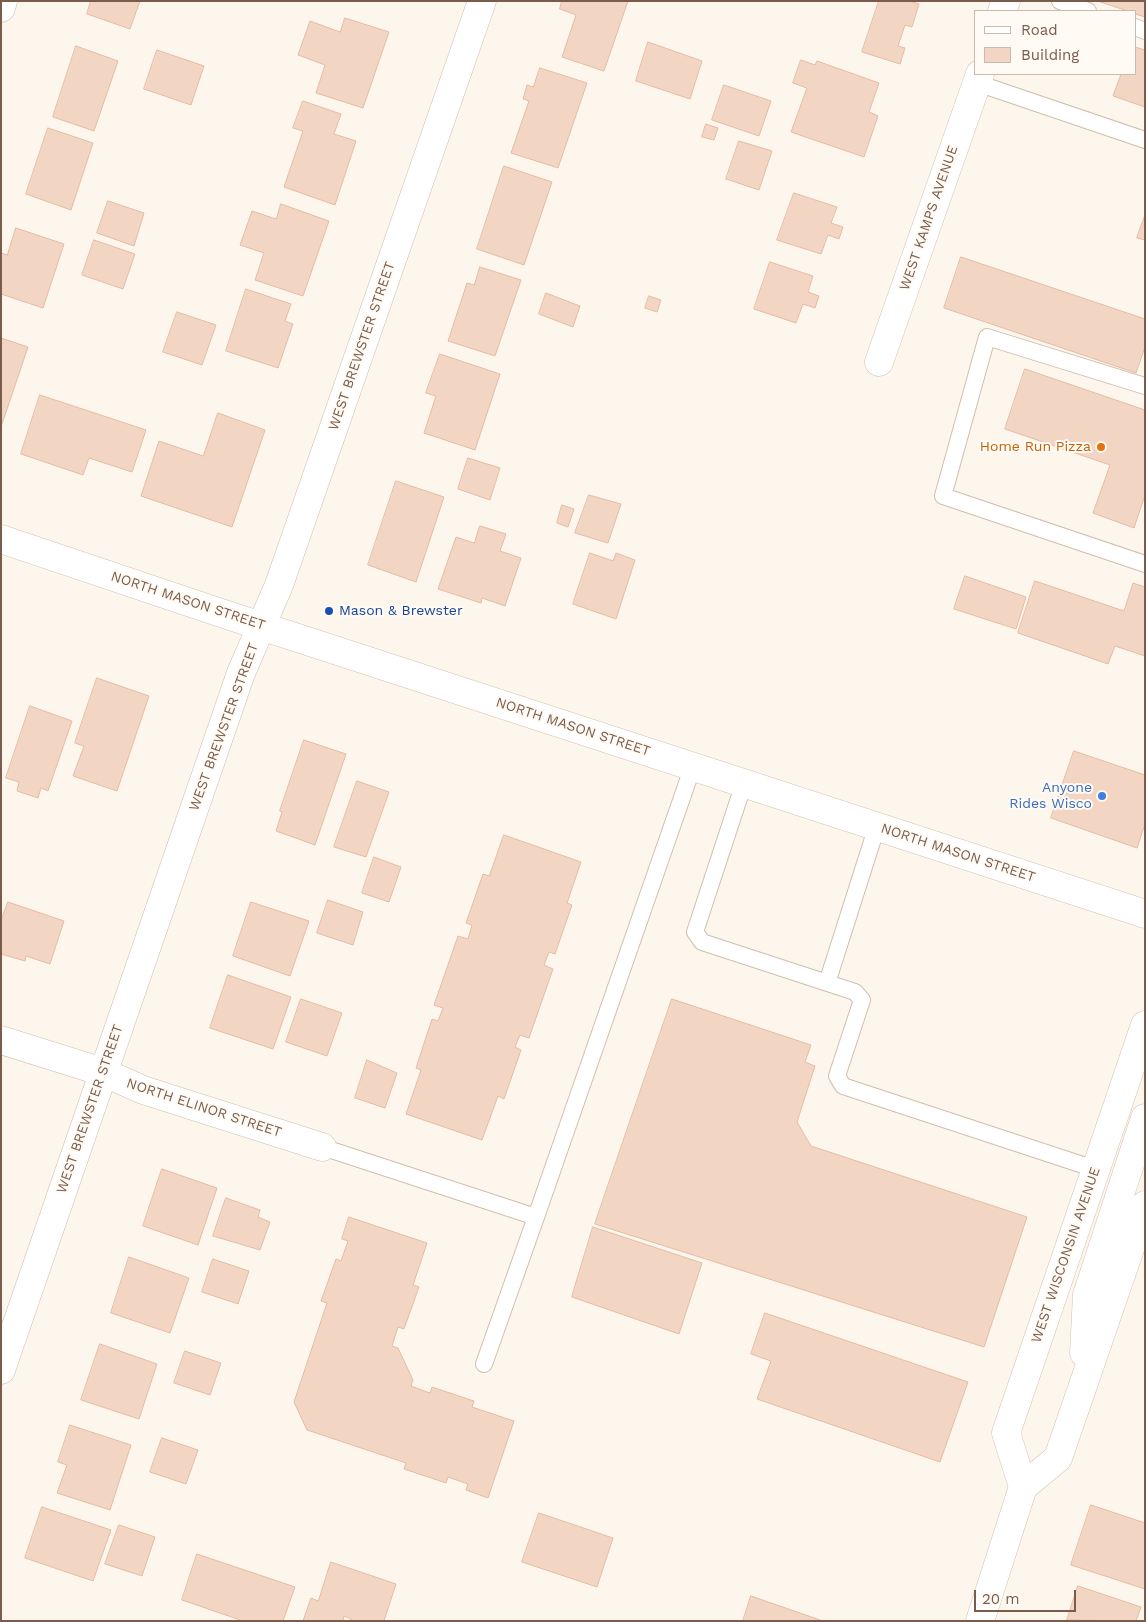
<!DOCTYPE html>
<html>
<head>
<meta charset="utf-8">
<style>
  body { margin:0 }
  #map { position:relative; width:1146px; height:1622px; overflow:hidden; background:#fdf6ec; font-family:"Work Sans",sans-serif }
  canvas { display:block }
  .frame { position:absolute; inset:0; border:2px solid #7a5c4d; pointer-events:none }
  .legend { position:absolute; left:974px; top:10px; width:162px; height:65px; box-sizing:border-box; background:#fffaf3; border:1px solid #cabbb1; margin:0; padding:6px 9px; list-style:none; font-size:15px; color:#7a5c4d }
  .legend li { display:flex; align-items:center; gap:10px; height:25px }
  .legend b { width:25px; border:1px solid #cabbb1 }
  .scale { position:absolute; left:974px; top:1590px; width:102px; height:22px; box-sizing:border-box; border:2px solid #7a5c4d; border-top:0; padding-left:6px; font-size:15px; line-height:18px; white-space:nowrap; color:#7a5c4d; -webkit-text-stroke:4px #fffaf3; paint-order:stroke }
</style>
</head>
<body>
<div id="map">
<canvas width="1146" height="1622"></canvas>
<div class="frame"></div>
<ul class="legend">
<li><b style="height:6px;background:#fff"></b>Road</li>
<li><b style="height:14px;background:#f3d5c3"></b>Building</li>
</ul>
<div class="scale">20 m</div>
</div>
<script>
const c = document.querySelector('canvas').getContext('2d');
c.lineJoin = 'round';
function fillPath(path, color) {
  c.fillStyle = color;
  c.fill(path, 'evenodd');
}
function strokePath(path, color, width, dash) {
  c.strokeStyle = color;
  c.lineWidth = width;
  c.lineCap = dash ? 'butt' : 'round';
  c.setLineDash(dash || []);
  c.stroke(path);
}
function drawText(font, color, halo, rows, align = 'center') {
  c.font = font + ' "Work Sans",sans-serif';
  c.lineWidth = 4;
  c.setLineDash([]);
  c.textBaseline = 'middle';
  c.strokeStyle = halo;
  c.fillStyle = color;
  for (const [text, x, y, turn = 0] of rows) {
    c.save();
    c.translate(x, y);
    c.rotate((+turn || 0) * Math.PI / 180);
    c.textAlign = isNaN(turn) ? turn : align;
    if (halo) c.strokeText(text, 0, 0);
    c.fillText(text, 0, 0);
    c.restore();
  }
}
const building = new Path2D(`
  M 91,1 L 140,1 L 130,29 L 87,14 Z
  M 562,1 L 628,1 L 604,71 L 562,57 L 576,15 L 560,9 Z
  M 879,1 L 910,1 L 919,4 L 912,27 L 905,25 L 898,46 L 905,48 L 900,64 L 862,52 Z
  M 1098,1 L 1145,1 L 1145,17 L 1135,14 L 1135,11 L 1128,11 Z
  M 345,18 L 389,32 L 363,108 L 316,93 L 325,65 L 298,55 L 310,21 L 340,32 Z
  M 648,42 L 702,61 L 690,99 L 636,81 Z
  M 76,46 L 118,61 L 94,131 L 53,117 Z
  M 1135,47 L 1145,50 L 1145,107 L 1113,96 L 1121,74 L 1135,74 Z
  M 157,50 L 204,66 L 191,105 L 144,89 Z
  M 801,60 L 815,65 L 817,61 L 879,83 L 869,112 L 878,116 L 864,157 L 791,132 L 807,88 L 793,83 Z
  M 540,68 L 587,83 L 558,168 L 511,153 L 529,101 L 523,99 L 527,85 L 533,87 Z
  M 724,85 L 771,101 L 759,136 L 712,120 Z
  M 303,101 L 341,114 L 334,134 L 356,141 L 335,205 L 284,187 L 303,131 L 293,128 Z
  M 706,124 L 718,128 L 714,140 L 702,137 Z
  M 48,128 L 93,143 L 71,210 L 26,194 Z
  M 739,141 L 772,151 L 759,190 L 726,179 Z
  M 504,166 L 552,182 L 524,265 L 477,249 Z
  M 794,193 L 837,207 L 831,223 L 843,227 L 839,239 L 828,235 L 821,254 L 777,240 Z
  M 108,201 L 144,213 L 134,246 L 97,233 Z
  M 281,204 L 329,221 L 303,296 L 255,280 L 264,253 L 240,245 L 252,211 L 276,219 Z
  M 1145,215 L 1145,240 L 1137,238 Z
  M 16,228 L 64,244 L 43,308 L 1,294 L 1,253 L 7,255 Z
  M 94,240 L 135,254 L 123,289 L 82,275 Z
  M 961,257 L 1145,319 L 1145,347 L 1136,373 L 944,308 Z
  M 770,262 L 813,276 L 808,292 L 819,296 L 815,308 L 803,304 L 796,323 L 754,309 Z
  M 480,267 L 521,280 L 495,356 L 448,341 L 467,283 L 474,285 Z
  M 246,289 L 291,304 L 285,321 L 293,324 L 278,368 L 226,351 Z
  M 546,293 L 580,306 L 573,327 L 539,314 Z
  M 649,296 L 661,300 L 657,312 L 645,308 Z
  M 177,312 L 216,325 L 202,365 L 163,352 Z
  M 1,338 L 28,347 L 1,427 Z
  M 440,354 L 500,374 L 475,450 L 424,433 L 436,396 L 426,393 Z
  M 1025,369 L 1145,410 L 1145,495 L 1134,528 L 1093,513 L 1110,465 L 1005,429 Z
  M 40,395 L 146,430 L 132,472 L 89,458 L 83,475 L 21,454 Z
  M 218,413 L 265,430 L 232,527 L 141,496 L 159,441 L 203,456 Z
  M 468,458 L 500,468 L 490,500 L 458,489 Z
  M 396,481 L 444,497 L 416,582 L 368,565 Z
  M 589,495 L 621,504 L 608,543 L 575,533 Z
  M 562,505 L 574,509 L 568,527 L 557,523 Z
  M 480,526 L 506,534 L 500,551 L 521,558 L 505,606 L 482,598 L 481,603 L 438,589 L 456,537 L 474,543 Z
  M 590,553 L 613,561 L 616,553 L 635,560 L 616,619 L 573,604 Z
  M 965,576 L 1026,597 L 1016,629 L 954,609 Z
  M 1035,581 L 1124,611 L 1133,583 L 1145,587 L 1145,656 L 1115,646 L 1108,664 L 1018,633 Z
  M 97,678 L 149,696 L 117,791 L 73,776 L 84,746 L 75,743 Z
  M 30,706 L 72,721 L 48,791 L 41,788 L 38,798 L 17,791 L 19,782 L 6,778 Z
  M 304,740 L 346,754 L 315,845 L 276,831 L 282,812 L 280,811 Z
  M 1074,751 L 1145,775 L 1145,824 L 1137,848 L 1051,818 Z
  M 357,781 L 389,792 L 366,857 L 334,847 Z
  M 504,835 L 581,862 L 567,903 L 572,905 L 555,954 L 549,952 L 544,965 L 553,969 L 529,1038 L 520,1035 L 515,1047 L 521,1050 L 504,1099 L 498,1096 L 482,1140 L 406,1114 L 421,1070 L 416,1068 L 432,1019 L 438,1021 L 443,1008 L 434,1005 L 458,936 L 468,939 L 472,925 L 466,923 L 483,874 L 489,876 Z
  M 374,857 L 401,867 L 389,902 L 362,893 Z
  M 328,900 L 363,912 L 353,945 L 317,933 Z
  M 8,902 L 64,921 L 50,964 L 26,956 L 25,961 L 1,954 L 1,921 Z
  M 251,902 L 309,921 L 290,976 L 233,956 Z
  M 228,975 L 291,997 L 273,1049 L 210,1028 Z
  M 301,999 L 342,1013 L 327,1056 L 286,1042 Z
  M 672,999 L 811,1045 L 805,1062 L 815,1066 L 797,1122 L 811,1146 L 1027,1217 L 984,1347 L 595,1224 Z
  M 367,1060 L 397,1073 L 385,1108 L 355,1098 Z
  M 162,1169 L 217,1188 L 198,1245 L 143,1226 Z
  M 226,1198 L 260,1210 L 258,1217 L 270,1222 L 260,1250 L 213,1236 Z
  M 349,1217 L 427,1243 L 413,1285 L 419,1287 L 404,1329 L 398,1327 L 392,1346 L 398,1348 L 413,1380 L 411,1386 L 430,1393 L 432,1387 L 474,1401 L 472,1407 L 514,1421 L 488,1498 L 466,1490 L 468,1484 L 448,1477 L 446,1483 L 404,1469 L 406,1463 L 307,1430 L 294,1402 L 327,1303 L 321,1301 L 336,1259 L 341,1261 L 348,1241 L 342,1239 Z
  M 593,1227 L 702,1263 L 679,1334 L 572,1297 Z
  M 129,1257 L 189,1278 L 170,1333 L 111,1313 Z
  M 213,1259 L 249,1271 L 238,1304 L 202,1292 Z
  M 765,1313 L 968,1382 L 940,1462 L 757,1399 L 771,1361 L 751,1354 Z
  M 100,1344 L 157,1364 L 139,1419 L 81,1400 Z
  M 185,1351 L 221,1363 L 210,1395 L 174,1383 Z
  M 70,1425 L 131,1445 L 110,1510 L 57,1493 L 67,1465 L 58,1462 Z
  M 162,1438 L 198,1450 L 186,1484 L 150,1472 Z
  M 1091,1505 L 1145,1523 L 1145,1589 L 1071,1565 Z
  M 42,1507 L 111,1530 L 93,1581 L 25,1558 Z
  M 539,1513 L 613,1538 L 597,1587 L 522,1562 Z
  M 119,1525 L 155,1537 L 142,1576 L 105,1564 Z
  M 197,1554 L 295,1587 L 283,1621 L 243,1621 L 182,1600 Z
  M 331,1562 L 396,1584 L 384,1621 L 351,1621 L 351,1619 L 344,1616 L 343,1621 L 303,1621 L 311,1598 L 318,1601 Z
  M 1078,1586 L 1141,1607 L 1136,1621 L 1067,1620 Z
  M 751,1596 L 823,1621 L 743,1621 Z`);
fillPath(building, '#f3d5c3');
strokePath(building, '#e6bba3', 1);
const lane = new Path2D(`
  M 1060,1 L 1088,11
  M 1135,27 L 1145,31
  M 977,83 L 1145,140
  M 1145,386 L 987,337 L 943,496 L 1145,564
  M 744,783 L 695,932 L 702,942 L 855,992 L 862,1000 L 837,1076 L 843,1086 L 1095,1169
  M 827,983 L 877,826
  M 322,1147 L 536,1217 L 693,766
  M 484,1364 L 536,1217`);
const street = new Path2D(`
  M 1,8 L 3,1
  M 1002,11 L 1006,1
  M 879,362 L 980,74
  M 1,1040 L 103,1072 L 143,1090 L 322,1147
  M 1,1370 L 241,673 L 279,585 L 482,1`);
const secondary = new Path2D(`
  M 1,539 L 218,612 L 1145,914
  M 1084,1353 L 1087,1295 L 1145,1118
  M 1023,1487 L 1006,1433 L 1145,1025
  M 980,1621 L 1023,1487 L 1058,1458 L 1145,1205`);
strokePath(lane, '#d1beb0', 18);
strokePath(street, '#d1beb0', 29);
strokePath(secondary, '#d6c0b0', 29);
strokePath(lane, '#fff', 16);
strokePath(street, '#fff', 28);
strokePath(secondary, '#fff', 28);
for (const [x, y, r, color] of [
  [1101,447,5,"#e8710a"],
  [329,611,5,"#1a4fb4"],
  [1102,796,5,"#3f7fe0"]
]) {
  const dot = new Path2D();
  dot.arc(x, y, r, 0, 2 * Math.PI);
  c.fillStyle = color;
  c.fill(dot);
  strokePath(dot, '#fffaf3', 2);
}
drawText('14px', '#7a5c4d', '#fffaf3', [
  ["WEST KAMPS AVENUE",929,218,-71],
  ["WEST BREWSTER STREET",362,346,-71],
  ["NORTH MASON STREET",188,601,18],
  ["WEST BREWSTER STREET",224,727,-70],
  ["NORTH MASON STREET",573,727,18],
  ["NORTH MASON STREET",958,853,18],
  ["NORTH ELINOR STREET",204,1108,18],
  ["WEST BREWSTER STREET",90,1109,-71],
  ["WEST WISCONSIN AVENUE",1066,1255,-71]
]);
drawText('14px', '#c56008', '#fffaf3', [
  ["Home Run Pizza",1091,447]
], 'right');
drawText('14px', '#164399', '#fffaf3', [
  ["Mason & Brewster",339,611]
], 'left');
drawText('14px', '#366cbe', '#fffaf3', [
  ["Anyone",1092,788],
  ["Rides Wisco",1092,804]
], 'right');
</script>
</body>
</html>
